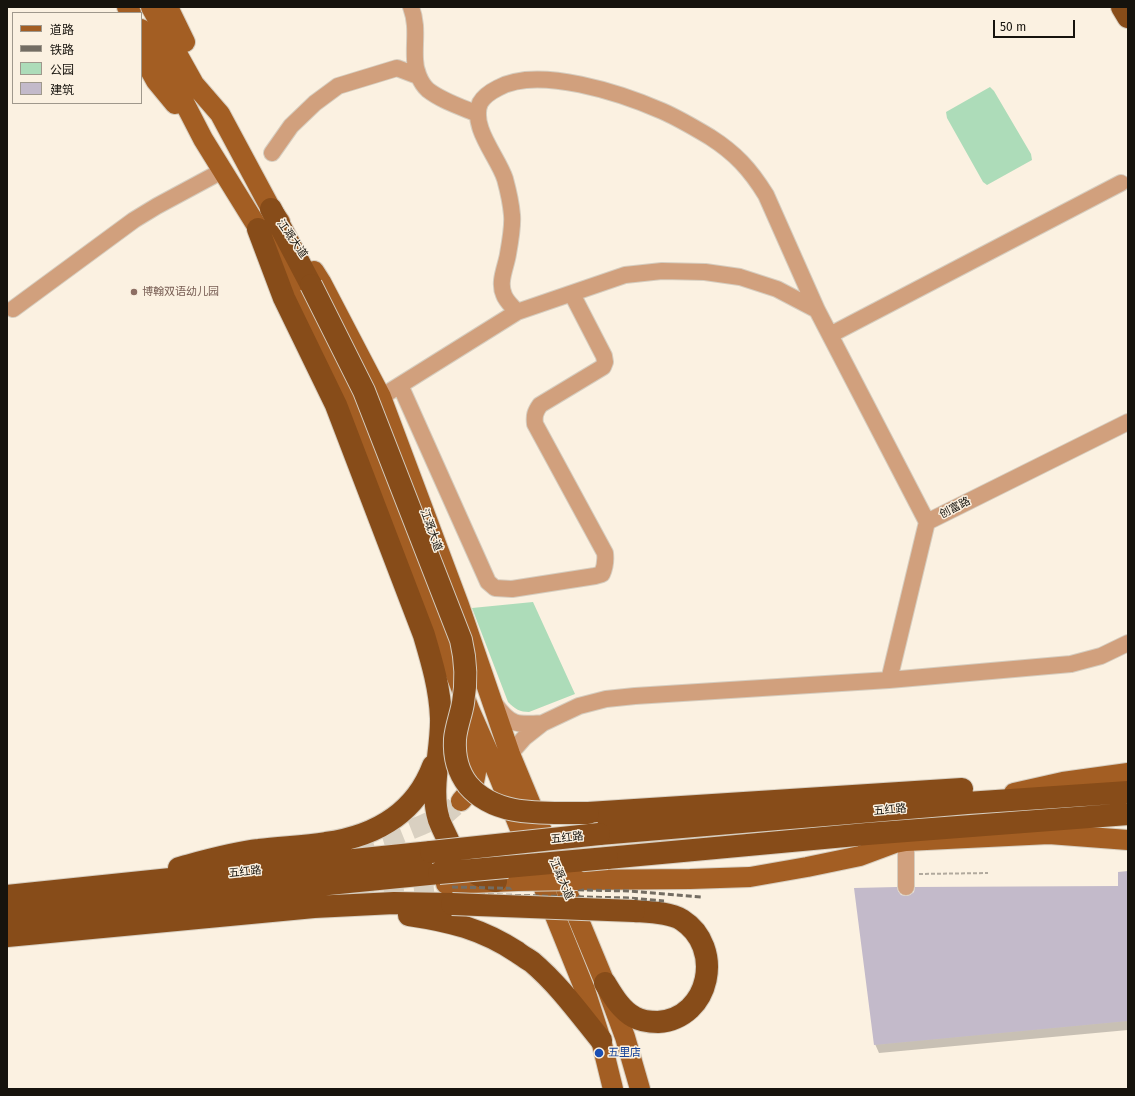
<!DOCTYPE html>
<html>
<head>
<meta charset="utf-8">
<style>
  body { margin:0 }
  #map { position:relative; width:1135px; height:1096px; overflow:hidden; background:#fbf1e1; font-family:"Fira Sans","Noto Sans SC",sans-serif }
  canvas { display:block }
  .frame { position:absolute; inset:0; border:8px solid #16130d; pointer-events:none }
  .legend { position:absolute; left:12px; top:12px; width:130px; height:92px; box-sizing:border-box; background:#fbf1e1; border:1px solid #9f988c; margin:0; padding:5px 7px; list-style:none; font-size:12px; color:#16130d }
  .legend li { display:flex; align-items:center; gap:8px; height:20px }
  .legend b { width:20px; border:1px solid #9f988c }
  .scale { position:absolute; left:993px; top:20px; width:82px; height:18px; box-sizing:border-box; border:2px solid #16130d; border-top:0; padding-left:5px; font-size:12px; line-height:14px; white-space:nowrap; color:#16130d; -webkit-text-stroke:3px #fbf1e1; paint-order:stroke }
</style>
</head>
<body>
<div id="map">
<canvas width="1135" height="1096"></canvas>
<div class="frame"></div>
<ul class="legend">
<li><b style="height:5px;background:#a35e23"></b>道路</li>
<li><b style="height:5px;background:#736d63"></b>铁路</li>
<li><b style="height:11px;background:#addcb9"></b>公园</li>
<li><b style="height:11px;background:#c3baca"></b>建筑</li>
</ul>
<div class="scale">50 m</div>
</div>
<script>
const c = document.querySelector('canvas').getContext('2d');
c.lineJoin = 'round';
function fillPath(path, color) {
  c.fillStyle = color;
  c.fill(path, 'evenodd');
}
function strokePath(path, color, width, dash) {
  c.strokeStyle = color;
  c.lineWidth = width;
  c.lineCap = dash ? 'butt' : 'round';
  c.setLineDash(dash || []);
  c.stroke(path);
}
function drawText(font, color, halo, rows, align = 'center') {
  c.font = font + ' "Fira Sans","Noto Sans SC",sans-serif';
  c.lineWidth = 3;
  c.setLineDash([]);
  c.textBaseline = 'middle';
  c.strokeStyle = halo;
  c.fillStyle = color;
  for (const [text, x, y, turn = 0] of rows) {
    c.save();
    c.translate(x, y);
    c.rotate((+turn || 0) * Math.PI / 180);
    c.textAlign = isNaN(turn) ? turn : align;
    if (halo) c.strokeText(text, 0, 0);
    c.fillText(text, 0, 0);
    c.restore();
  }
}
fillPath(new Path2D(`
  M 990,87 L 994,91 L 1031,154 L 1032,160 L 987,185 L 983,182 L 947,118 L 946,112 Z
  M 533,602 L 575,694 L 529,712 C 520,712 515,709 508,702 L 472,608 Z`), '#addcb9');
fillPath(new Path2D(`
  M 1128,872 L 1128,1030 L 879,1053 L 875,1044 L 900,896 L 906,897 L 1119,887 Z`), '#0003');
fillPath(new Path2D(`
  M 1128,871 L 1128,1021 L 874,1045 L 854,888 L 897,887 L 898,891 L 901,895 L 906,896 L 910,895 L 914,892 L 915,887 L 1118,886 L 1118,872 Z`), '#c3baca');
strokePath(new Path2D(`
  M 325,855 L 346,851 L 392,837 L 422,825 L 446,814 L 461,801
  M 324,895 L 446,884`), '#d9d0c1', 20, [20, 10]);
const minor = new Path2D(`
  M 411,7 C 418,26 414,40 415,59 C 415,69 420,83 428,90 C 442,101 461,107 478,114
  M 272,153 L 291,126 L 315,103 L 338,86 L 397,68 L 418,76
  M 13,309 L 134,220 L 157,206 L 222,171
  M 517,312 C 513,307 506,301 504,295 C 498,282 506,267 508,254 C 510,243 513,225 512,215 C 511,203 508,190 505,179 C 498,157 470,127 480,103 C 484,96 492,91 498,88 C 538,65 623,94 662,111 C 678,118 695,128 710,137 C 735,153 750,169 766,195 L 817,310 L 927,522
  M 830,335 L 1121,183
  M 400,385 L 488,582 L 495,588 L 512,589 L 595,576 L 602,574 C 605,567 606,561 605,553 L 535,424 C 534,416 535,412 540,405 L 603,367 L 605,362 L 604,356 L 572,294
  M 381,397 L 517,312 L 625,275 L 662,271 L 705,272 L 740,277 L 777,289 L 817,310
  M 889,680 L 927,522 L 1128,422
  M 495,704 C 511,726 517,725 543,723 L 524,738 L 510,754
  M 543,723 L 579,706 L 606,699 L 635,696 L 889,680 L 1071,664 L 1101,656 L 1128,643
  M 906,841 L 906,887`);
const major = new Path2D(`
  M 127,7 L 131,13
  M 151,7 L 194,84 L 220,114 L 271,209 L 280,222
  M 168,7 L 185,42
  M 141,29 L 169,73 L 203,139 L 297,291 L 348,397 L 470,711 L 497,772 L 585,990 L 601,1040 L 613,1089
  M 141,54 L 156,81 L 175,104
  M 314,271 L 321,282 L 381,397 L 459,605 L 510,754 L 605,983 L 625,1037 L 640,1089
  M 1014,793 L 1063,782 L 1128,773
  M 461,801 L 473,787 L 476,772 L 474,732
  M 577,880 L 690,879 L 750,877 L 807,867 L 860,856 L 895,843 L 906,841 L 1049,834 L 1128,840
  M 446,884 L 518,881`);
const highway = new Path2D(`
  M 1122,7 L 1128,17
  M 271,209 L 311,285
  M 258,229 L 284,298 L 336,405 L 424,635 C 432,662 440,689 441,718 C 442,750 429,789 439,820 C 442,828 446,835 449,842 C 461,866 470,875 496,881
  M 588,813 L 962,789
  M 599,834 L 967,803 L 1128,792
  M 607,858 L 867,834 L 1128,814
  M 179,868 C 205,861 232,853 259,850 C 281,847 304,847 326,843 C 375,836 415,814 433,766
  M 7,896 L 431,852
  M 409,915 C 450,921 482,929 517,952 C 522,956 528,959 532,962 C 559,985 579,1013 601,1040
  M 7,916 L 439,873
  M 7,936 L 314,907 L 394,903 L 452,904
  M 605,983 C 613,996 621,1010 634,1017 C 641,1021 651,1022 658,1022 C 711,1018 724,947 682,920 C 669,912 648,912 634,911`);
strokePath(minor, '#d6cdbf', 18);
strokePath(major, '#d6cdbf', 22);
strokePath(highway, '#d6cdbf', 24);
strokePath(new Path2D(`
  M 919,874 L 988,873`), '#b1a99d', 2, [4, 2]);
strokePath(minor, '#d1a07d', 16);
strokePath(major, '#a35e23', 20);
strokePath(highway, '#874c19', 22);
strokePath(new Path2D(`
  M 452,887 L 629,891 L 701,897
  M 452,894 L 629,898 L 664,901`), '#736d63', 3, [6, 3]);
const majorBridge = new Path2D(`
  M 518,881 L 577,880`);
const highwayBridge = new Path2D(`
  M 311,285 L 364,391 L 461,640 C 466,661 467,681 463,703 C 461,715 456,727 455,739 C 454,756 457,771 468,785 C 497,819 547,812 588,813
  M 431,852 L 599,834
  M 439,873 L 607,858
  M 452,904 L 634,911`);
strokePath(majorBridge, '#d6cdbf', 22, []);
strokePath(highwayBridge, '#d6cdbf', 24, []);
strokePath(majorBridge, '#a35e23', 20);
strokePath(highwayBridge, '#874c19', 22);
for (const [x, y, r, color] of [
  [134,292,4,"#8d6e63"],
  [599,1053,5,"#1a4fb4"]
]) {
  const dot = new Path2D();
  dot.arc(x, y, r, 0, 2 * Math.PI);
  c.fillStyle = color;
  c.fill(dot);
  strokePath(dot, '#fbf1e1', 1.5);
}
drawText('11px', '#16130d', '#fbf1e1', [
  ["江溉大道",292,239,55],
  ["创富路",955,508,-27],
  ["江溉大道",431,530,70],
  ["五红路",890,810,-5],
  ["五红路",567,838,-6],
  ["五红路",245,872,-6],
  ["江溉大道",561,879,67]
]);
drawText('11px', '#785e54', '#fbf1e1', [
  ["博翰双语幼儿园",142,292]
], 'left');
drawText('11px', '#164399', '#fbf1e1', [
  ["五里店",608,1053]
], 'left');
</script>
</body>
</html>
